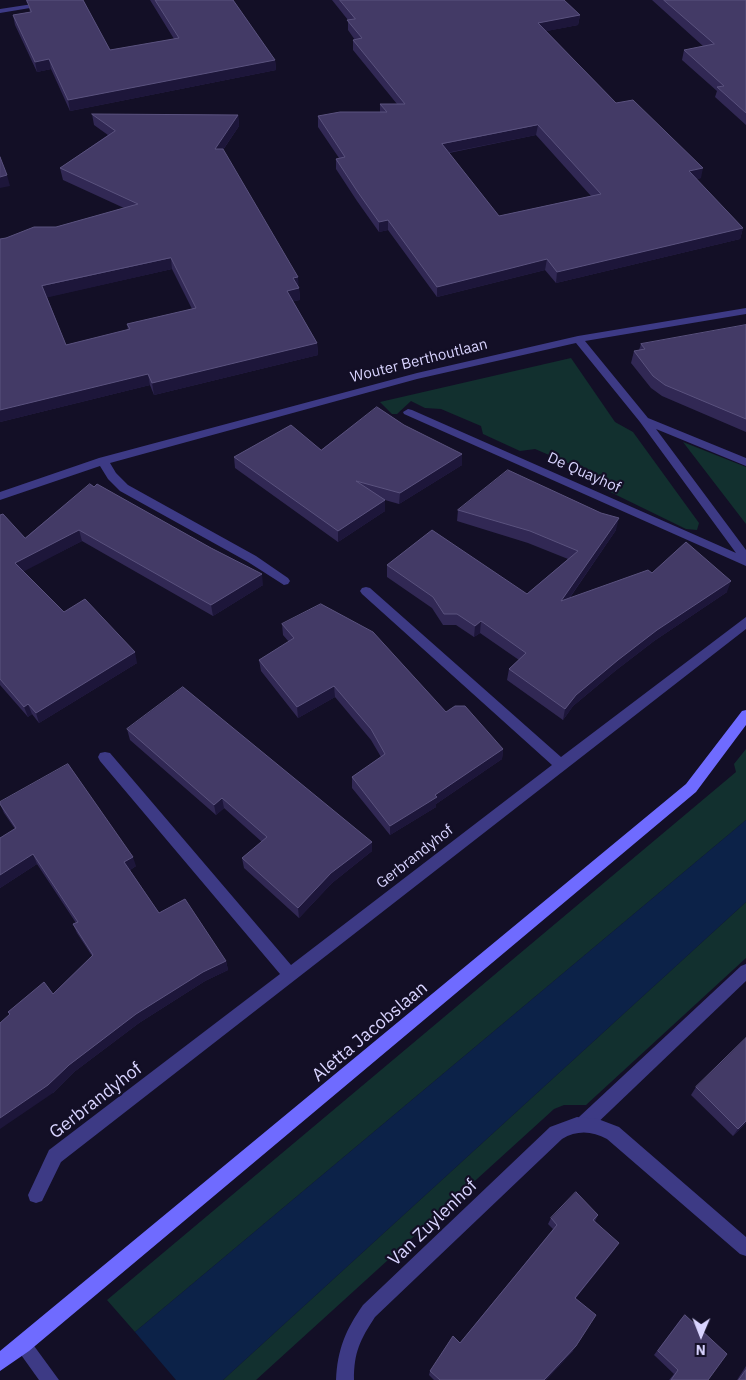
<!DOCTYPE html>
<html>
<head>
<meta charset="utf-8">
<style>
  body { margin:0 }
  #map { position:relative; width:746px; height:1380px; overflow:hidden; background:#130f26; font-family:"IBM Plex Sans",sans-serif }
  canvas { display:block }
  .north { position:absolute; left:676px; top:1310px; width:50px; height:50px; -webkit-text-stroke:4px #130f26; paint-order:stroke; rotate:181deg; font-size:14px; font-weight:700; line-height:20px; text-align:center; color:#d9d4ff }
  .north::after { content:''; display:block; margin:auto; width:18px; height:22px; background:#d9d4ff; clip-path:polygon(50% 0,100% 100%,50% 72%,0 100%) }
</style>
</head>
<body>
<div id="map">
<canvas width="746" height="1380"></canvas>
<div class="north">N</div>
</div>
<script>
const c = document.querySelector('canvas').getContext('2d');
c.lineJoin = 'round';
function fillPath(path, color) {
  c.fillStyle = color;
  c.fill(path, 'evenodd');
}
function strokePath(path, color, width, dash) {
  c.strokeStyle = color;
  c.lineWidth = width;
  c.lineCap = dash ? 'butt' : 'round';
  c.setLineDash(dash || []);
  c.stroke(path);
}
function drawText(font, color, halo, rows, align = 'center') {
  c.font = font + ' "IBM Plex Sans",sans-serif';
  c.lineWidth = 4.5;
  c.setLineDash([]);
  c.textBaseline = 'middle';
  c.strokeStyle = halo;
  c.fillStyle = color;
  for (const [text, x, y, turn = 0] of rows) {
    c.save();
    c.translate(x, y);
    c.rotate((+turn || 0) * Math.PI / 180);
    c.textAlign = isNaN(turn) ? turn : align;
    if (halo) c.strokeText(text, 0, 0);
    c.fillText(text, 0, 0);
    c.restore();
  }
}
fillPath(new Path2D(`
  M 571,358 L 615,422 L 633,432 L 699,523 L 697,530 L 686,529 L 602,488 L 603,478 L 535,449 L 520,451 L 483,434 L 481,426 L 441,409 L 425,408 L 411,401 L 397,414 L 392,414 L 380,402 Z
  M 683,442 L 746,467 L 746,524 Z
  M 746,749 L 746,820 L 135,1332 L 107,1300 L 736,772 L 734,764 Z
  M 746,902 L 746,958 L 586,1105 L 564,1105 L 554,1109 L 256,1380 L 223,1380 Z`), '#12302f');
fillPath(new Path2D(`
  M 746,820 L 746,902 L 223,1380 L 176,1380 L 135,1332 Z`), '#0c2248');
fillPath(new Path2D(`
  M 746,964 L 746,981 L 591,1129 L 585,1131 L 579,1129 L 577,1123 L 579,1117 L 741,966 Z`), '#3d3a85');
fillPath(new Path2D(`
  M 59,0 L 78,0 L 0,13 L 0,9 Z
  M 746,308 L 746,314 L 585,341 L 648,418 L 746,458 L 746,466 L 656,429 L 746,550 L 746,566 L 404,414 L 403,412 L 408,409 L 412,410 L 736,553 L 640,422 L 576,343 L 417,379 L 110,463 L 116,473 L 128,485 L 256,556 L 288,578 L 290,581 L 288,584 L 284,585 L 248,562 L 120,491 L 108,479 L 100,466 L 0,500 L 0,492 L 99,458 L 417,373 L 578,336 Z
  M 366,587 L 370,588 L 561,757 L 746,617 L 746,629 L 61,1162 L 42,1201 L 36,1203 L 30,1201 L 28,1195 L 49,1150 L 280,974 L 100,761 L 98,757 L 100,753 L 105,752 L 110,753 L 291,965 L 552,765 L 362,594 L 360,591 L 362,588 Z
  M 577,1117 L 598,1119 L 619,1127 L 746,1237 L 746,1256 L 740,1254 L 607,1139 C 592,1131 577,1130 562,1139 L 375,1317 C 360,1340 354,1352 354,1380 L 336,1380 C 337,1350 346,1329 363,1305 L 550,1127 Z
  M 23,1336 L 29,1339 L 59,1380 L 39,1380 L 14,1345 L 17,1339 Z`), '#3d3a85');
fillPath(new Path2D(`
  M 746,710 L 746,725 L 696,792 L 29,1351 L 0,1371 L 0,1351 L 686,784 L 742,711 Z`), '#6f6bff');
fillPath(new Path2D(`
  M 26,0 L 83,0 L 110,50 L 174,39 L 150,0 L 233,0 L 275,60 L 276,70 L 70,111 L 51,69 L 37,72 L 15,25 L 13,15 L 30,12 L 28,3 L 27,3 Z
  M 332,0 L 564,0 L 580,15 L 578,25 L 546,31 L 616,103 L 701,178 L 696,179 L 743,228 L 740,239 L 556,283 L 545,270 L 437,297 L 388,230 L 379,232 L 357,201 L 336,169 L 336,159 L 339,158 L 318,127 L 318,116 L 380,112 L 380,104 L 397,104 L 353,50 L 353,40 L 355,40 L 348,30 L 348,20 ZM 536,135 L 591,196 L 499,216 L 449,153 Z
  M 652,0 L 746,0 L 746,125 L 715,97 L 717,91 L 682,60 L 684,50 L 703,46 Z
  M 92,114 L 238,115 L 239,126 L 223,150 L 299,288 L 300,300 L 293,301 L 317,343 L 318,355 L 154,395 L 150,385 L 0,422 L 0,239 L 56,227 L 124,208 L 63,180 L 60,168 L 108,135 L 94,125 ZM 172,269 L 192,309 L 127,324 L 128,330 L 66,345 L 47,297 Z
  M 746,325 L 746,432 L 662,396 L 651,388 L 631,363 L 634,351 L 639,350 L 641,344 Z
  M 321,450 L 462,465 L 399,504 L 385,500 L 385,511 L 338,542 L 235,468 L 234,457 Z
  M 90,484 L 263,585 L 213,616 L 82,541 L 23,571 L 64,612 L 137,663 L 39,723 L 32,714 L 28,717 L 0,685 L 0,515 L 25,538 Z
  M 458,510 L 616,530 L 569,599 L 652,573 L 727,592 L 654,641 L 615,671 L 573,706 L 563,720 L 507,680 L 509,669 L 519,660 L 480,633 L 474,637 L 456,625 L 443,625 L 432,608 L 387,577 L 387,565 L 527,594 L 568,559 L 528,543 L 457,521 Z
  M 282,624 L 446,712 L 503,749 L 502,759 L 436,804 L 436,807 L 390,835 L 352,788 L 352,777 L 381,757 L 371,740 L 335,697 L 298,718 L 261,671 L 259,660 L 289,642 L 283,635 Z
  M 127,729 L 372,842 L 372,851 L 332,883 L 299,918 L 244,868 L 242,858 L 262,842 L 224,808 L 216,815 L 130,740 Z
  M 0,804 L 136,866 L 130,870 L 159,913 L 226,961 L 228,970 L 205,981 L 139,1023 L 74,1072 L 53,1093 L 8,1012 L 53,994 L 92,956 L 77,933 L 73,924 L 76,923 L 37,864 L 0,888 L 0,838 L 15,829 L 4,813 Z
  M 696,1087 L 746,1123 L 733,1136 L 691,1095 Z
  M 598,1215 L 595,1221 L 615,1249 L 575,1299 L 573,1351 L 546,1380 L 434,1380 L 429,1375 L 430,1371 L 460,1343 L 553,1229 L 548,1224 L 551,1218 Z
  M 685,1315 L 708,1380 L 669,1380 L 674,1374 L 654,1355 L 680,1320 Z
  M 746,1366 L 746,1380 L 737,1380 Z`), '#312854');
fillPath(new Path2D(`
  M 580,15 L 578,25 L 537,33 L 538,23 Z
  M 49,59 L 51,69 L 37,72 L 35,62 Z
  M 275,60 L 276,70 L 70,111 L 68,100 Z
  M 238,115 L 239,126 L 216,160 L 215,149 Z
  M 538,125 L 536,135 L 441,154 L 442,144 Z
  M 703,168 L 701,178 L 686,182 L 689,171 Z
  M 7,175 L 10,186 L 0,188 L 0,177 Z
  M 388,220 L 388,230 L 379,232 L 379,222 Z
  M 743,228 L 740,239 L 556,283 L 557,272 Z
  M 171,258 L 172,269 L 45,298 L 42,286 Z
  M 547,259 L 545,270 L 437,297 L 437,287 Z
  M 298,277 L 300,300 L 288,302 L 287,291 L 293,278 Z
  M 317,343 L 318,355 L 154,395 L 152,383 Z
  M 148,374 L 150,385 L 0,422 L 0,410 Z
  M 462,454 L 462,465 L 399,504 L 400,493 Z
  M 385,500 L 385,511 L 338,542 L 338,531 Z
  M 619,518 L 616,530 L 559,613 L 561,601 Z
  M 79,530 L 82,541 L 19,574 L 15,563 Z
  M 262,574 L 263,585 L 213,616 L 211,605 Z
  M 731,581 L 727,592 L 654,641 L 615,671 L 573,706 L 563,720 L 565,709 L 576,695 L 618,660 L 657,630 Z
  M 481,621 L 480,633 L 474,637 L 475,626 Z
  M 135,652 L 137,663 L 39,723 L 36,713 Z
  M 334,686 L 335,697 L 298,718 L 297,707 Z
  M 28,704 L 32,714 L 28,717 L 24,707 Z
  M 503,749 L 502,759 L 436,804 L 436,807 L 390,835 L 390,826 Z
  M 222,798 L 224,808 L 216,815 L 214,805 Z
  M 372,842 L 372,851 L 332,883 L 299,918 L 298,908 L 331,873 Z
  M 33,854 L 37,864 L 0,888 L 0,875 Z
  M 133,857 L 136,866 L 127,872 L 124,862 Z
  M 226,961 L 228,970 L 205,981 L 139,1023 L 74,1072 L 53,1093 L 0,1129 L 0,1118 L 136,1014 L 203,972 Z
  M 746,1121 L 746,1123 L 733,1136 L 738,1129 Z
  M 619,1243 L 615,1249 L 572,1303 L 575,1298 Z
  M 576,1346 L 573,1351 L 546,1380 L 544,1380 Z`), '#1d163a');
const building = new Path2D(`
  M 27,0 L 83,0 L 110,50 L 179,38 L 155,0 L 233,0 L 275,60 L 68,100 L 49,59 L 35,62 L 13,15 L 31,12 Z
  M 340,0 L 564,0 L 580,15 L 538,23 L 616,103 L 633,100 L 703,168 L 689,171 L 743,228 L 557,272 L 547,259 L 437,287 L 388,220 L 379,222 L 357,191 L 336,159 L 345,157 L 318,116 L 340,112 L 387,112 L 380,104 L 405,104 L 353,40 L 362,38 L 347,20 L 355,19 ZM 538,125 L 601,194 L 499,216 L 442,144 Z
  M 664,0 L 746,0 L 746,113 L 717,87 L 724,86 L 684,50 L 714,44 Z
  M 92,114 L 238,115 L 215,149 L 223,149 L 298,277 L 293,278 L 299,288 L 287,291 L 317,343 L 152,383 L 148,374 L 0,410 L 0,239 L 6,238 L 34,227 L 56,227 L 138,204 L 60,168 L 115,131 ZM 171,258 L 196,308 L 127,324 L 130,329 L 66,345 L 42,286 Z
  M 0,157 L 7,175 L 0,177 Z
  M 746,325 L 746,419 L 665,385 L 653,376 L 634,351 L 645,349 L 641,344 Z
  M 377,407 L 404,425 L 462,454 L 400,493 L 356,481 L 385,500 L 338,531 L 234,457 L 291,425 L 321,450 Z
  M 508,470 L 601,513 L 619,518 L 561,601 L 648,570 L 652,573 L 686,542 L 731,581 L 657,630 L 618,660 L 576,695 L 565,709 L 509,669 L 526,653 L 481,621 L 475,626 L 457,614 L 444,614 L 433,597 L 387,565 L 432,530 L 527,594 L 578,551 L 530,531 L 458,510 Z
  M 90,484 L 94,487 L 97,484 L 211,548 L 262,574 L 211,605 L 79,530 L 15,563 L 64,612 L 85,599 L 135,652 L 36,713 L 28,704 L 24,707 L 0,679 L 0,515 L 3,514 L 25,538 Z
  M 321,604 L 373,632 L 446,712 L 455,706 L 465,706 L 503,749 L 435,795 L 437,797 L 390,826 L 352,777 L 385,754 L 371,729 L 334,686 L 297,707 L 259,660 L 294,638 L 282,624 Z
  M 183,687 L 372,842 L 331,873 L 298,908 L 242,858 L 267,837 L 222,798 L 214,805 L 127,729 Z
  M 68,764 L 133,857 L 124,862 L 159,913 L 185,899 L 226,961 L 203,972 L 136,1014 L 69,1065 L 48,1085 L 0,1118 L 0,1023 L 10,1014 L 8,1012 L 44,982 L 53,994 L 93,955 L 73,924 L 78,922 L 33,854 L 0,875 L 0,838 L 16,828 L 0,804 L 0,802 Z
  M 746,1038 L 746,1121 L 738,1129 L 696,1087 Z
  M 576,1192 L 598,1215 L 593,1220 L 619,1243 L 575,1298 L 596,1315 L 576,1346 L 544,1380 L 440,1380 L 430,1371 L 453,1336 L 460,1343 L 557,1225 L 551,1218 Z
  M 685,1315 L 727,1354 L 708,1380 L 671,1380 L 678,1370 L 658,1351 Z
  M 746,1370 L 746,1380 L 739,1380 Z`);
fillPath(building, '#433a66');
strokePath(building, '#5a527e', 1);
drawText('15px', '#d9d4ff', '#130f26', [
  ["Wouter Berthoutlaan",419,361,-14],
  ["De Quayhof",584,473,24],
  ["Gerbrandyhof",415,857,-38]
]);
drawText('18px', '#d9d4ff', '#130f26', [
  ["Aletta Jacobslaan",370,1032,-40],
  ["Gerbrandyhof",96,1101,-38],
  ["Van Zuylenhof",433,1223,-44]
]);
</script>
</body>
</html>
